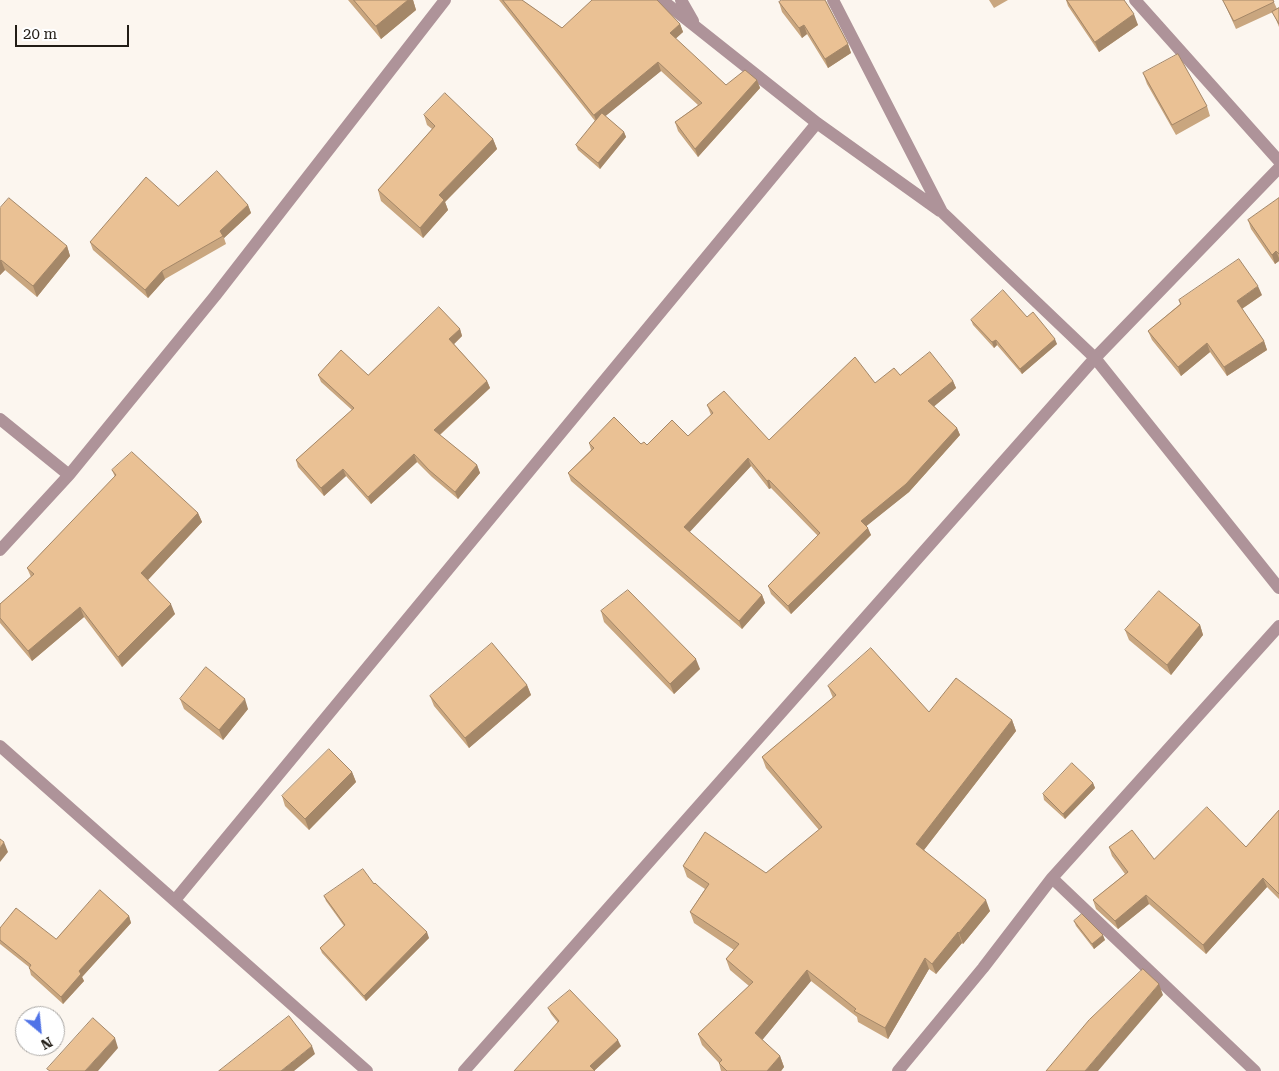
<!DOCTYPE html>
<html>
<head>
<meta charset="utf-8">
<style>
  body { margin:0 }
  #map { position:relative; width:1279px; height:1071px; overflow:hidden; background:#fcf6ef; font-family:"Roboto Serif",serif }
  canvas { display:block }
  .north { position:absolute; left:15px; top:1006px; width:50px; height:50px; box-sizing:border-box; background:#fff; border:1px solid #a7a5a2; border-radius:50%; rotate:152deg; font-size:14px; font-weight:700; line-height:20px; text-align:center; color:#221d16 }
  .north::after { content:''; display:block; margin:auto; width:18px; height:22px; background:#5073e7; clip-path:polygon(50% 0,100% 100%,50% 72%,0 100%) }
  .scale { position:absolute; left:15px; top:25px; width:114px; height:22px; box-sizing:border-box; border:2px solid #221d16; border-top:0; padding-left:6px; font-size:15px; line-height:18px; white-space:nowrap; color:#221d16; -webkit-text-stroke:4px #fff; paint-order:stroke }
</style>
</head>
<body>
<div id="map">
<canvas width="1279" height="1071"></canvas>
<div class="north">N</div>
<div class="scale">20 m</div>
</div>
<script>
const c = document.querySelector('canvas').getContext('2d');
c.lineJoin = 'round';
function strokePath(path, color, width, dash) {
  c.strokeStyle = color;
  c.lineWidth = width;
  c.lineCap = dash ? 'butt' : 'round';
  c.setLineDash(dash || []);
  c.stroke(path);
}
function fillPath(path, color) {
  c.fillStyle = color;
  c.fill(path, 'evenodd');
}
strokePath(new Path2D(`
  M 662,0 L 817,123 L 940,211
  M 681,0 L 693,21
  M 833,0 L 942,212 L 1095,358 L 1279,588
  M 1135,0 L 1279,161
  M 0,419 L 69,475
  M 0,550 L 69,475 L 215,296 L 445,0
  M 0,746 L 367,1071
  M 1052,878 L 1255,1071
  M 175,900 L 817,123
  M 464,1071 L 1095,358 L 1279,168
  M 898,1071 L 983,968 L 1052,878 L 1279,626`), '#ae9399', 12);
fillPath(new Path2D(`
  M 348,0 L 413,0 L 416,10 L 381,39 Z
  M 499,0 L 522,0 L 562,28 L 680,24 L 683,32 L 675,39 L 726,85 L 757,80 L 760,88 L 698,157 L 678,131 L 675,122 L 698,105 L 661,71 L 605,116 L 624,132 L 626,137 L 600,169 L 578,150 L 576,145 L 595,121 Z
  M 989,0 L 1008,0 L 994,8 Z
  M 1066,0 L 1124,0 L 1138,25 L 1099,52 L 1068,6 Z
  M 1223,0 L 1273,0 L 1277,9 L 1279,8 L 1279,27 L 1273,12 L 1236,29 Z
  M 826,1 L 848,44 L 851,53 L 828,68 L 807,34 L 802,38 L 782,12 L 779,2 Z
  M 1143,73 L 1207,106 L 1210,116 L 1176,135 L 1147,84 Z
  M 424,115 L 493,139 L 497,149 L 445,202 L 448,210 L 423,238 L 381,201 L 378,190 L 432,129 L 427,125 Z
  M 1279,198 L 1279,261 L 1275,264 L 1251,229 L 1248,220 Z
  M 248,205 L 251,213 L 224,238 L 226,244 L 165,279 L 148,298 L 93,250 L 90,242 L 178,206 Z
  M 0,208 L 67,246 L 70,256 L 37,297 L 5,270 L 0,275 Z
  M 1262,295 L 1242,309 L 1264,341 L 1267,350 L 1227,376 L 1210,352 L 1181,376 L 1152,340 L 1148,331 L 1180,304 L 1179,300 Z
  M 1027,317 L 1057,344 L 1022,374 L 997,345 L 994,348 L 973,325 L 971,320 Z
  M 460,329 L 462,336 L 454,344 L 487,381 L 490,388 L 440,435 L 477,465 L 480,473 L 458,499 L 432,477 L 417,462 L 371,504 L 346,476 L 324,496 L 298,467 L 296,460 L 352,410 L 321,382 L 318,375 L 368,375 Z
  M 900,375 L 953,381 L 956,388 L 934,406 L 957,428 L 960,435 L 909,492 L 866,526 L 871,535 L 791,614 L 771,594 L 768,586 L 818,536 L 771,488 L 769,489 L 751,466 L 689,532 L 762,595 L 765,603 L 742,629 L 571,481 L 568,473 L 591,450 L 589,443 L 641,444 L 647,445 L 688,436 L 711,415 L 707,405 L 769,440 L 875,383 Z
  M 112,470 L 198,513 L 202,522 L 148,580 L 175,614 L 122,667 L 84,617 L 32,661 L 0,623 L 0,604 L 31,577 L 27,568 L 115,477 Z
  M 601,611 L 700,669 L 674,694 L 604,622 Z
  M 1200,625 L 1203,635 L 1171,675 L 1129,640 L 1125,630 Z
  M 527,685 L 531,695 L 469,748 L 434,706 L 430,696 Z
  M 828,686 L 929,712 L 1012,720 L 1016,731 L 924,850 L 990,911 L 963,944 L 962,943 L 936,974 L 929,969 L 888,1039 L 858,1022 L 857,1017 L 811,981 L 762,1040 L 780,1056 L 784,1067 L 781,1071 L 721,1071 L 719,1063 L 702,1045 L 698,1034 L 749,986 L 730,970 L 726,959 L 734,950 L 694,923 L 690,912 L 705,889 L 687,877 L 683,866 L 766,873 L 819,830 L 766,768 L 762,757 L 833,698 Z
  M 180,699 L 248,709 L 223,740 L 184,709 Z
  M 352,772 L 356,782 L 309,830 L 285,806 L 282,796 Z
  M 1093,783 L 1095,788 L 1065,819 L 1044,800 L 1043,794 Z
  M 1279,810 L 1279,899 L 1267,887 L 1206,954 L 1149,904 L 1118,929 L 1096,909 L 1093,900 L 1125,874 L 1112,856 L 1109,847 L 1154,859 L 1246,847 Z
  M 374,884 L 429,938 L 366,1001 L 322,953 L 320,948 L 344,926 L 326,901 L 324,896 Z
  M 129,916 L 131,923 L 82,977 L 84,981 L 63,1004 L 31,975 L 29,967 L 0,944 L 0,928 L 56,939 Z
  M 1074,921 L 1105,940 L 1094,949 L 1076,926 Z
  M 548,1008 L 621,1046 L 595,1070 L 551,1014 Z`), '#c9a67f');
fillPath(new Path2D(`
  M 408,0 L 413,0 L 416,10 L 381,39 L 376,26 Z
  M 1134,14 L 1138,25 L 1099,52 L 1095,42 Z
  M 680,24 L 683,32 L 672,42 L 670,33 Z
  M 804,25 L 807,34 L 802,38 L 799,28 Z
  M 848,44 L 851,53 L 828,68 L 825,59 Z
  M 658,62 L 661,71 L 597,123 L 594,115 Z
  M 757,80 L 760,88 L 698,157 L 695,149 Z
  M 624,132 L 626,137 L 600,169 L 598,163 Z
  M 493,139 L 497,149 L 445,202 L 448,210 L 423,238 L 420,228 L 439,195 Z
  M 248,205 L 251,213 L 224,238 L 220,231 Z
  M 67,246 L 70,256 L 37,297 L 33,286 Z
  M 1276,251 L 1279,258 L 1279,261 L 1275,264 L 1272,255 Z
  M 1,260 L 5,270 L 0,275 L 0,261 Z
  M 162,271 L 165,279 L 148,298 L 145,290 Z
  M 1258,286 L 1262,295 L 1240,310 L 1237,301 Z
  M 460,329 L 462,336 L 451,347 L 449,339 Z
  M 1055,339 L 1057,344 L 1022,374 L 1020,369 Z
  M 996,340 L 997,345 L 994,348 L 992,342 Z
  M 1264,341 L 1267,350 L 1227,376 L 1224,367 Z
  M 1207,343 L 1210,352 L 1181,376 L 1178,367 Z
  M 487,381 L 490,388 L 437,437 L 434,430 Z
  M 953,381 L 956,388 L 931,409 L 928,401 Z
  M 957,428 L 960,435 L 909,492 L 864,528 L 861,521 Z
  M 414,454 L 417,462 L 371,504 L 368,497 Z
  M 748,458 L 751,466 L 687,535 L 684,527 Z
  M 477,465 L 480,473 L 458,499 L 455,492 Z
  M 343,469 L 346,476 L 324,496 L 321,488 Z
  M 769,480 L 771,488 L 769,489 L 767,481 Z
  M 198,513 L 202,522 L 145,583 L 141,573 Z
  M 868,528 L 871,535 L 791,614 L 788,606 Z
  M 762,595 L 765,603 L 742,629 L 739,621 Z
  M 171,604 L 175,614 L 122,667 L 118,657 Z
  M 80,607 L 84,617 L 32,661 L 28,651 Z
  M 1200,625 L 1203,635 L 1171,675 L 1167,665 Z
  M 696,659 L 700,669 L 674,694 L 670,684 Z
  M 527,685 L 531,695 L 469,748 L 465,738 Z
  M 245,699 L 248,709 L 223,740 L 219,730 Z
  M 1012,720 L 1016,731 L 920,855 L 916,844 Z
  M 352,772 L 356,782 L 309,830 L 305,819 Z
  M 1093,783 L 1095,788 L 1065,819 L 1063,814 Z
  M 4,842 L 8,852 L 0,862 L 0,848 Z
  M 1263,878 L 1267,887 L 1206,954 L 1203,945 Z
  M 1146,895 L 1149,904 L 1118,929 L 1115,921 Z
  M 986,900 L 990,911 L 963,944 L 959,933 Z
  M 129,916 L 131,923 L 82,977 L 84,981 L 63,1004 L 61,997 L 79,971 Z
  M 427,932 L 429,938 L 366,1001 L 364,996 Z
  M 958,932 L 962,943 L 936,974 L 932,964 Z
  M 1103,935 L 1105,940 L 1094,949 L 1092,944 Z
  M 925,958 L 929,969 L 888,1039 L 885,1028 Z
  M 807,970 L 811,981 L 759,1044 L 755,1033 Z
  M 1159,984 L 1163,995 L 1098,1071 L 1085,1071 Z
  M 115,1038 L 118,1048 L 98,1071 L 85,1071 Z
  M 618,1040 L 621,1046 L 594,1071 L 590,1066 Z
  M 312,1046 L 315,1054 L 294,1071 L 281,1071 Z
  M 780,1056 L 784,1067 L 781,1071 L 767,1071 Z`), '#a48768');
const building = new Path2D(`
  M 354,0 L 408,0 L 376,26 Z
  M 503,0 L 522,0 L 562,28 L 592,0 L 657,0 L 680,24 L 670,33 L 726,85 L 745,70 L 757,80 L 695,149 L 675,122 L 702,103 L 658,62 L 594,115 Z
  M 782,0 L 825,0 L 848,44 L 825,59 L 804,25 L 799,28 L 779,2 Z
  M 1067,0 L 1124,0 L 1134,14 L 1095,42 Z
  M 1223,0 L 1273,0 L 1274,2 L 1234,21 Z
  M 1279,8 L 1279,24 L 1272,12 Z
  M 1178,54 L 1207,106 L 1172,125 L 1143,73 Z
  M 445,93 L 493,139 L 439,195 L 444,200 L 420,228 L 378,190 L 435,126 L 424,115 Z
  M 602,113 L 624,132 L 598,163 L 576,145 Z
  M 217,171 L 248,205 L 220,231 L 223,236 L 162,271 L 145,290 L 90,242 L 146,177 L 178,206 Z
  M 9,198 L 67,246 L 33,286 L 1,260 L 0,261 L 0,208 Z
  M 1279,198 L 1279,254 L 1276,251 L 1272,255 L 1248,220 Z
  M 1239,259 L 1258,286 L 1237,301 L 1264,341 L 1224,367 L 1207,343 L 1178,367 L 1148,331 L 1181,304 L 1179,300 Z
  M 1003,290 L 1027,317 L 1033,312 L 1055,339 L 1020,369 L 996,340 L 992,342 L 971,320 Z
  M 439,307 L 460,329 L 449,339 L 487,381 L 434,430 L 477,465 L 455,492 L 429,470 L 414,454 L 368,497 L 343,469 L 321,488 L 296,460 L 354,408 L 318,375 L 341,350 L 368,375 Z
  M 930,352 L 953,381 L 928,401 L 957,428 L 906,484 L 861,521 L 868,528 L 788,606 L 768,586 L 820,533 L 769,480 L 767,481 L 748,458 L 684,527 L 762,595 L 739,621 L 568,473 L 594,448 L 589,443 L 614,417 L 641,444 L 644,442 L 647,445 L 672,420 L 688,436 L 713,413 L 707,405 L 724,391 L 769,440 L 855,357 L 875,383 L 894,368 L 900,375 Z
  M 132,452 L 198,513 L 141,573 L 171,604 L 118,657 L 80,607 L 28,651 L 0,618 L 0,604 L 34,574 L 27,568 L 116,475 L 112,470 Z
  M 628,590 L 696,659 L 670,684 L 601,611 Z
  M 1159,591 L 1200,625 L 1167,665 L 1125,630 Z
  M 492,643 L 527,685 L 465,738 L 430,696 Z
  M 871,648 L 929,712 L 956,678 L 1012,720 L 916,844 L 986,900 L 959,933 L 958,932 L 932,964 L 925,958 L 885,1028 L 854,1011 L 856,1009 L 807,970 L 755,1033 L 780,1056 L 767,1071 L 727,1071 L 719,1063 L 722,1060 L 698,1034 L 753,982 L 726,959 L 739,944 L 690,912 L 709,884 L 683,866 L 705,832 L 766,873 L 822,827 L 762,757 L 836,695 L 828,686 Z
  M 206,667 L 245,699 L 219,730 L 180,699 Z
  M 329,749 L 352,772 L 305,819 L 282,796 Z
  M 1072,763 L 1093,783 L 1063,814 L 1043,794 Z
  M 1207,807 L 1246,847 L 1279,810 L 1279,894 L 1263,878 L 1203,945 L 1146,895 L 1115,921 L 1093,900 L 1128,872 L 1109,847 L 1132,830 L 1154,859 Z
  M 0,839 L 4,842 L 0,848 Z
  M 363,869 L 374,884 L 375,883 L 427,932 L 364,996 L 320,948 L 345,925 L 324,896 Z
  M 100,890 L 129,916 L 79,971 L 81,974 L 61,997 L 29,968 L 31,965 L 0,940 L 0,928 L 16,908 L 56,939 Z
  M 1082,914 L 1103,935 L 1092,944 L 1074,921 Z
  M 1143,969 L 1159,984 L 1085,1071 L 1046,1071 L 1089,1020 Z
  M 570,990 L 618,1040 L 590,1066 L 595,1071 L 514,1071 L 559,1021 L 548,1008 Z
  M 289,1016 L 312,1046 L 281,1071 L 219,1071 Z
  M 93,1018 L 115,1038 L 85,1071 L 50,1071 L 47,1069 Z`);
fillPath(building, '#eac194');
strokePath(building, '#a48768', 1);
</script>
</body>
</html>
